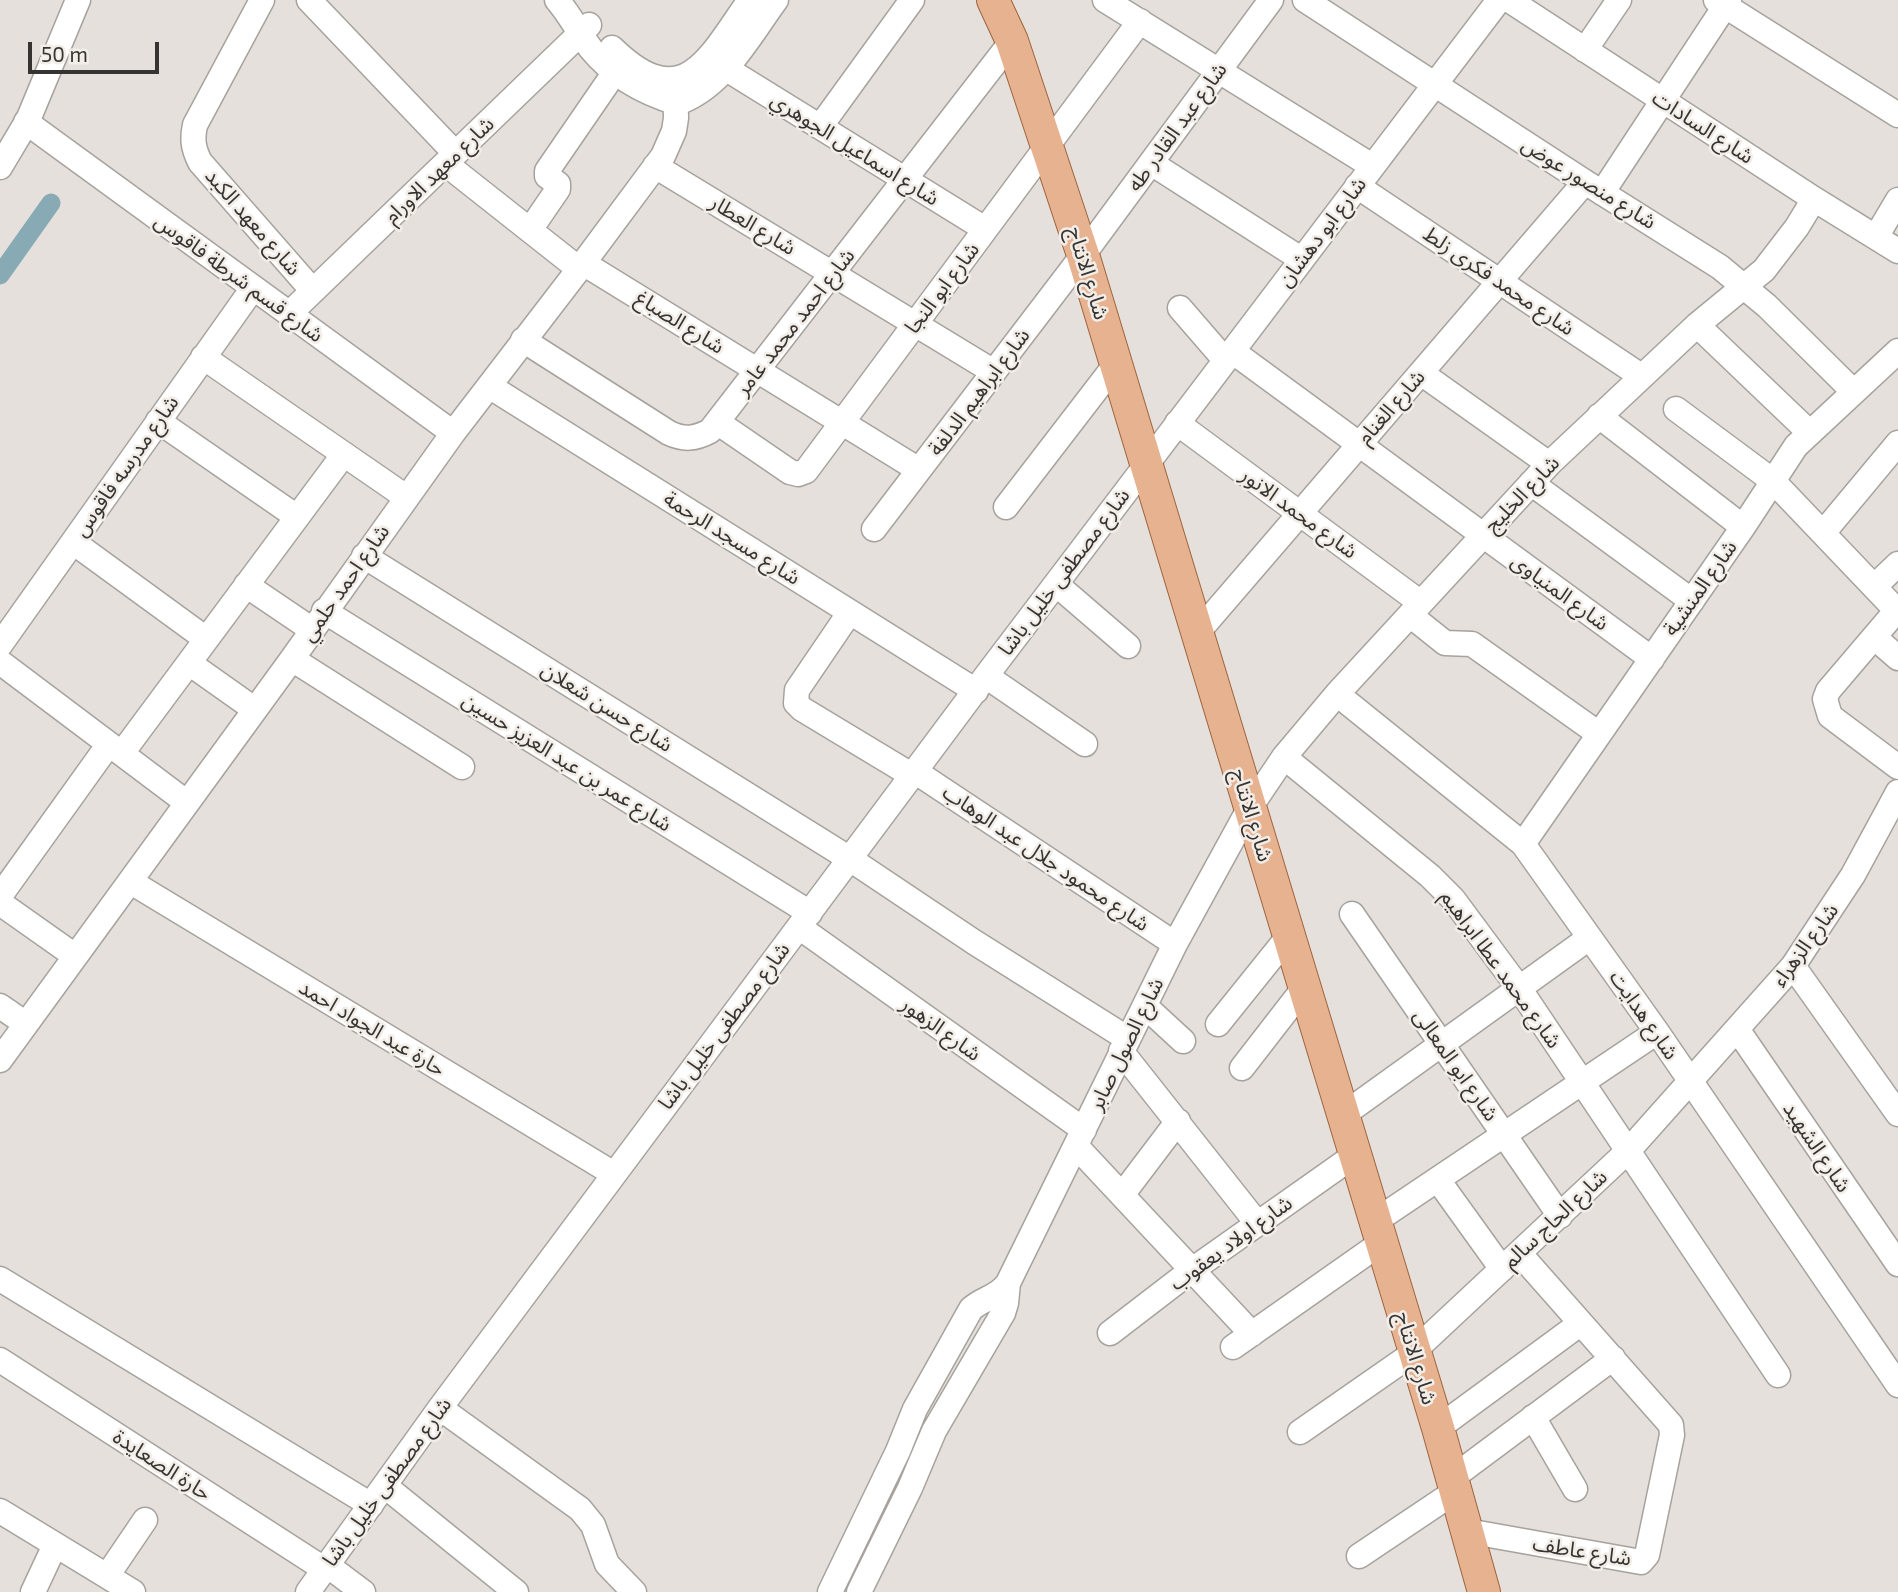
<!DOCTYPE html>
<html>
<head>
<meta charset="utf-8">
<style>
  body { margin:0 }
  #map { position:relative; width:1898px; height:1592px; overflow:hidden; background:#e5e0db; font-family:"Exo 2",sans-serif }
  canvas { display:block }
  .scale { position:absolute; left:28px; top:42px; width:131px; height:32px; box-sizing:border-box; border:4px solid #363432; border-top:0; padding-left:9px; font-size:21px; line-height:24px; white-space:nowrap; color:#363432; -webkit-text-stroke:5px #f3ede8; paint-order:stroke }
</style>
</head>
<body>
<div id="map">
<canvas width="1898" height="1592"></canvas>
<div class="scale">50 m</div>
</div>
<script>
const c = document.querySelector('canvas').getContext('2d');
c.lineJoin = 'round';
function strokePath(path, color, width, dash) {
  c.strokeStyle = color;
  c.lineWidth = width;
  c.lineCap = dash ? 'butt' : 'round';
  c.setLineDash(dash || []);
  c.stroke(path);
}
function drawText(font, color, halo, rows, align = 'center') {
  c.font = font + ' "Exo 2","Noto Sans Arabic",sans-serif';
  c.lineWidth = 5;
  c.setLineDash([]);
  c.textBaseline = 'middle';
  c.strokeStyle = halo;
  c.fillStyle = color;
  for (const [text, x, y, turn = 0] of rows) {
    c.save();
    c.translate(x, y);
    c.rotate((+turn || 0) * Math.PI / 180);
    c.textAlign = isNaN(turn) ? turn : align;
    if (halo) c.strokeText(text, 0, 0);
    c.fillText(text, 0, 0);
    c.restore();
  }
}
strokePath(new Path2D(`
  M 0,275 L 51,203`), '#87aab5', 19);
const minor = new Path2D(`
  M 262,0 L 195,125 C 192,139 193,148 200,162 L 313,291
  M 309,0 L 455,153
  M 557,0 C 570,15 579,33 591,49 C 614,77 644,93 677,103 C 723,87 748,38 776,0
  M 1105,0 L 1372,166
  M 1305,0 L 1585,182 L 1720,267 L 1767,306 L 1853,391
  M 1509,0 L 1814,199 L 1898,251
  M 1716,0 L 1898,115
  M 612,48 C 684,118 709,57 750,0
  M 1585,50 L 1619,0
  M 725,68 L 985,229
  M 26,122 L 453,433
  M 820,127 L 912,0
  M 1151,163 L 1301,259
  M 446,164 L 579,269
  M 655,166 L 994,372
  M 0,167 L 28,120 L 78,0
  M 1357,186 L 1641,376
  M 1602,193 L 1729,0
  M 530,230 L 558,189 L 558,184 L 547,176 L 547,171 L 615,72
  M 1876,237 L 1898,200
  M 583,263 L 919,470
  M 1180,308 L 1225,360
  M 289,314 L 589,25
  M 1697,325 L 1809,432
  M 523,340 L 669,433 C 684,440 695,439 710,431 L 1012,41
  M 1232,351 L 1652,659
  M 203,357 L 406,497
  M 1421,373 L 1549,464
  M 489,386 L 976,691
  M 1676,409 L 1773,481 L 1898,612
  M 1599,416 L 1743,527
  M 158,421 L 297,517
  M 717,422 L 790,472 L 798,474 L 806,471 L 1140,21
  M 1177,423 L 1421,603
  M 1531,483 L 1692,601
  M 1006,507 L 1116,364
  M 874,529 L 1083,255 L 1271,0
  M 1823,533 L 1898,443
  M 73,542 L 206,639
  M 364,556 L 850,859 L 974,942 L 1128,1039
  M 1056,584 L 1128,646
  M 246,585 L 311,629
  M 1874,587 L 1898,564
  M 1897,610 L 1828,691 L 1825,699 L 1830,716 L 1898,767
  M 324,611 L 810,913
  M 850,612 L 797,690 L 796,703 L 802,709 L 913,776
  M 1410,615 L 1445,643 L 1472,644 L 1599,734
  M 1198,632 L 1585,182
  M 1874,637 L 1898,658
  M 0,645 L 253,288
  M 292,659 L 462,767
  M 0,662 L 186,802
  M 189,663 L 254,709
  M 986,676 L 1085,744
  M 1337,694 L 1523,844 L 1657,1032 L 1898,1385
  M 122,753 L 344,454
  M 1284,757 L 1430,876 L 1453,899 L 1519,988 L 1778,1375
  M 916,772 L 1175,944
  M 1523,844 L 1743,527 L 1796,446 L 1898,351
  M 131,882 L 614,1174
  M 0,896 L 109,744
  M 0,903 L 75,956
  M 1352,914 L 1560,1216
  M 799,927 L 1084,1130
  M 1793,966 L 1898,1114
  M 0,1006 L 26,1024
  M 1145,1006 L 1183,1041
  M 1218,1024 L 1288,937
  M 1737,1029 L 1898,1264
  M 1121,1051 L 1257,1223
  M 0,1060 L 292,659 L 453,433 L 579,269 L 663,156 L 674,131 L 676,118 L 675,80
  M 1242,1068 L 1304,988
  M 1343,1115 L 1589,938
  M 1076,1146 L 1252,1334
  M 1438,1180 L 1502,1269
  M 1122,1195 L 1178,1121
  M 1374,1222 L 1657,1032
  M 0,1279 L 371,1505
  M 1110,1333 L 1192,1270 L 1355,1155
  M 1233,1347 L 1381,1243
  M 1414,1351 L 1628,1151 L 1793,966 L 1853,875 L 1898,792
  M 0,1360 L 324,1569
  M 440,1408 L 580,1509 L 593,1525 L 607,1564 L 634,1592
  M 1533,1417 L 1575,1489
  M 1438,1428 L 1581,1323
  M 1300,1432 L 1415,1352
  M 1452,1478 L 1613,1358
  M 385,1486 L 516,1592
  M 0,1511 L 133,1592
  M 1467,1531 L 1641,1562 L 1647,1555 L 1672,1435 L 1671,1425 L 1519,1253
  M 1359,1556 L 1456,1491
  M 327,1565 L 363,1592
  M 107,1576 L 145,1520
  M 33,1592 L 55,1545
  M 308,1592 L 440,1408 L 986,676 L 1499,0
  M 830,1592 L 898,1451 L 915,1409 L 971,1309 C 983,1298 999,1297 1008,1283 L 1175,944 L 1249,809 L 1284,757 L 1337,694 L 1549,464 L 1697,325 L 1764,270 L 1797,227 L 1814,199
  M 859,1592 L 910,1488 L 934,1431 L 1003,1313 L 1006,1303 L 1008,1283`);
const major = new Path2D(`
  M 993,0 L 1012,41 L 1083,255 L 1438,1428 L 1484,1592`);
strokePath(minor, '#a7a29d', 27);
strokePath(major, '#9e643e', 34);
strokePath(minor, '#fff', 24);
strokePath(major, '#e6b28f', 32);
drawText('21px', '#363432', '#f3ede8', [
  ["شارع عبد القادر طه",1177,127,-54],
  ["شارع السادات",1703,127,33],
  ["شارع اسماعيل الجوهري",855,149,32],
  ["شارع معهد الاورام",439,170,-44],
  ["شارع منصور عوض",1589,183,32],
  ["شارع معهد الكبد",253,222,49],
  ["شارع العطار",753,225,31],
  ["شارع ابو دهشان",1322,232,-53],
  ["شارع الانتاج",1088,273,73],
  ["شارع قسم شرطة فاقوس",239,278,36],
  ["شارع محمد فكرى زلط",1499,281,34],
  ["شارع ابو النجا",942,288,-53],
  ["شارع الصباغ",680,322,32],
  ["شارع احمد محمد عامر",795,322,-52],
  ["شارع ابراهيم الدلفة",979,392,-53],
  ["شارع الغنام",1391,407,-49],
  ["شارع مدرسه فاقوس",126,466,-55],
  ["شارع الخليج",1522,494,-46],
  ["شارع محمد الانور",1299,513,36],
  ["شارع مسجد الرحمة",732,538,32],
  ["شارع مصطفى خليل باشا",1064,572,-53],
  ["شارع احمد حلمي",345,583,-55],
  ["شارع المنشية",1700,588,-55],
  ["شارع المنياوى",1560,592,36],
  ["شارع حسن شعلان",607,707,32],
  ["شارع عمر بن عبد العزيز حسين",567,762,32],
  ["شارع الانتاج",1252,815,73],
  ["شارع محمود جلال عبد الوهاب",1046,858,34],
  ["شارع الزهراء",1805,945,-54],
  ["شارع محمد عطا ابراهيم",1501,969,54],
  ["شارع هدايت",1644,1015,55],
  ["شارع مصطفى خليل باشا",724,1026,-53],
  ["حارة عبد الجواد احمد",372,1028,31],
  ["شارع الزهور",941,1029,36],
  ["شارع الصول صابر",1126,1044,-64],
  ["شارع ابو المعالى",1456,1065,55],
  ["شارع الشهيد",1817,1147,56],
  ["شارع الحاج سالم",1555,1219,-43],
  ["شارع اولاد يعقوب",1231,1243,-36],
  ["شارع الانتاج",1416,1358,73],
  ["حارة الصعايدة",162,1465,33],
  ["شارع مصطفى خليل باشا",387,1482,-54],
  ["شارع عاطف",1582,1551,9]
]);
</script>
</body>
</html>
